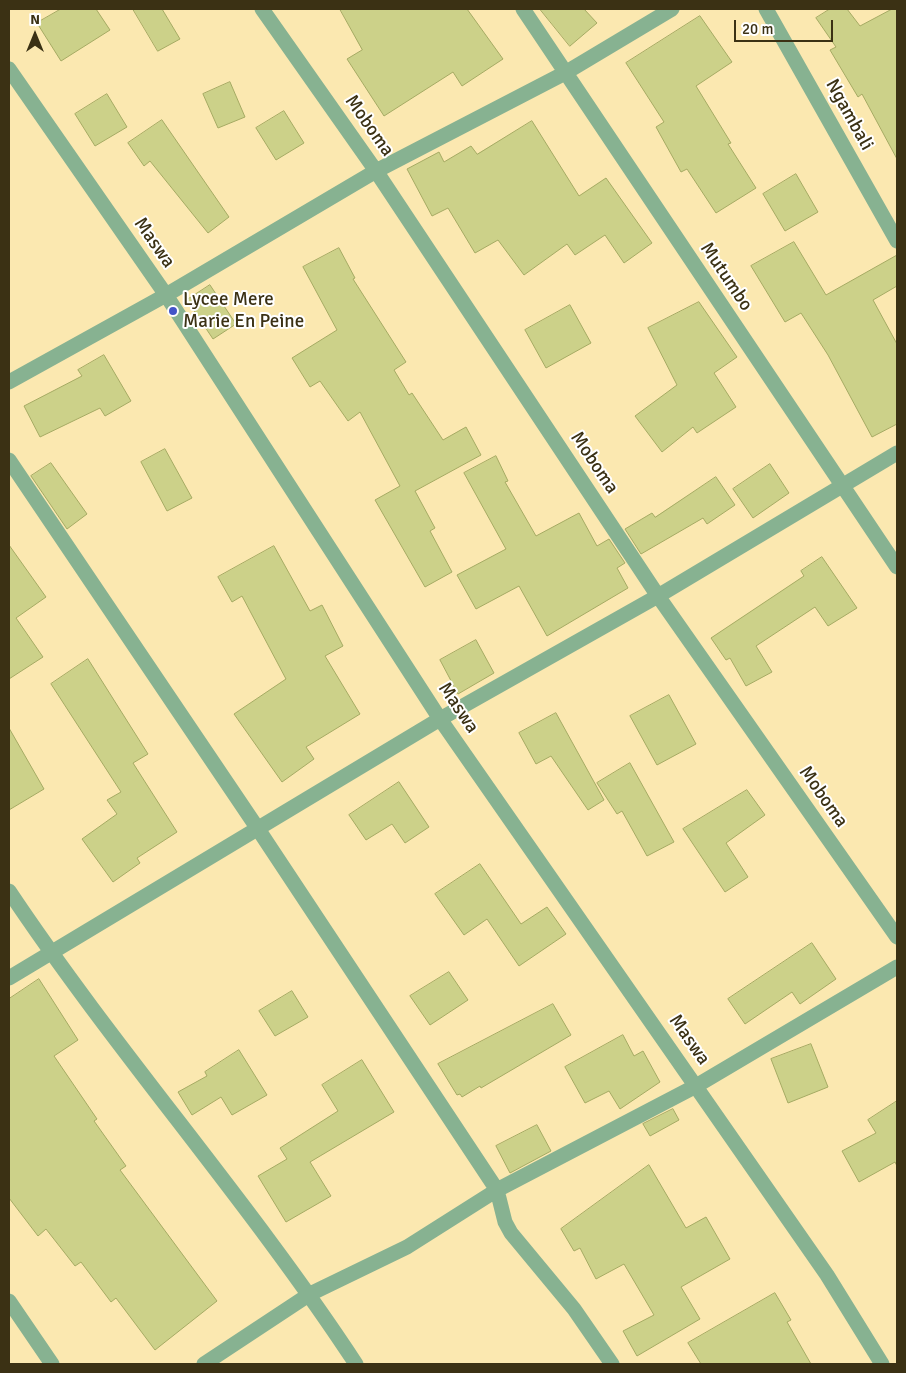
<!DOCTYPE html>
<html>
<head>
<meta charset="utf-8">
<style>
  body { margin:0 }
  #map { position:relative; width:906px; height:1373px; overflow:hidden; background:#fbe8b0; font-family:Signika,sans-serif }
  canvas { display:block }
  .frame { position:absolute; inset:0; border:10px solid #3b3114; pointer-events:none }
  .north { position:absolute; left:10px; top:10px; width:50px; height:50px; -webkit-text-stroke:4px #fff; paint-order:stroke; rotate:0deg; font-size:14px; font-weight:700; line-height:20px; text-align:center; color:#3b3114 }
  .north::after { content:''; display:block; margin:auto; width:18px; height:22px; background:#3b3114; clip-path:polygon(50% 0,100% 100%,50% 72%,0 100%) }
  .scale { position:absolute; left:734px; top:20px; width:99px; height:22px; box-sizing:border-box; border:2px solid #3b3114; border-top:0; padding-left:6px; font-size:15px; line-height:18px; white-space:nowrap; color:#3b3114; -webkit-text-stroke:4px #fff; paint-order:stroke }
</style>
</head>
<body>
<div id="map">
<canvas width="906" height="1373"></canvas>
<div class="frame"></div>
<div class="north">N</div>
<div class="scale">20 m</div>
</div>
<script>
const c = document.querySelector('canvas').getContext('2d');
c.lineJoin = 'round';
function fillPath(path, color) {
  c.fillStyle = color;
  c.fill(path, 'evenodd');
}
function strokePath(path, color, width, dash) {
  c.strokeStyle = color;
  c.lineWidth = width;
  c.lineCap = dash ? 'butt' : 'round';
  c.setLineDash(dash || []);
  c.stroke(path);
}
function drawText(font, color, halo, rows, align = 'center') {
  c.font = font + ' Signika,sans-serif';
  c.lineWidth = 4;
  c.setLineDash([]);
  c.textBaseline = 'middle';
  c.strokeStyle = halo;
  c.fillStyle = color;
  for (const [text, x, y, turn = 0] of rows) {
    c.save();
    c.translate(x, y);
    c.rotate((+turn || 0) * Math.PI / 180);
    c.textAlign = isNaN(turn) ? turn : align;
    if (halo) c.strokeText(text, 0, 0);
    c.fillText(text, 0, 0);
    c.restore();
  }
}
const building = new Path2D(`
  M 61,9 L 96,9 L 110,30 L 61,61 L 37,23 Z
  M 133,9 L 162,9 L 180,39 L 158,51 Z
  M 340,9 L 467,9 L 503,59 L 462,86 L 453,72 L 384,116 L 347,59 L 362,50 Z
  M 540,9 L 584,9 L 597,23 L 570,46 Z
  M 830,9 L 847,9 L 860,26 L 892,9 L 897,9 L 897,159 L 862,94 L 858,97 L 830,50 L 836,47 L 816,18 Z
  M 700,16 L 732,62 L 696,86 L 731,143 L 728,144 L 756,188 L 716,213 L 687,169 L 681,172 L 656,127 L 664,122 L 626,63 Z
  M 230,82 L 245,117 L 218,128 L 203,94 Z
  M 107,94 L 127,127 L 95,146 L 75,114 Z
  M 284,111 L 304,143 L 276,160 L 256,128 Z
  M 162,120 L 229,217 L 208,233 L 150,161 L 144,166 L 128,143 Z
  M 532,121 L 579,196 L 606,178 L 652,243 L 624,263 L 605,235 L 575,255 L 567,244 L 524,275 L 498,240 L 475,253 L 448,208 L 432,216 L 407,169 L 439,152 L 444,162 L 471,146 L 477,154 Z
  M 796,174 L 818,212 L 785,231 L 763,194 Z
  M 794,242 L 826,295 L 897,255 L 897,286 L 873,300 L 897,344 L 897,424 L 872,437 L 828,355 L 801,313 L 785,322 L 751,266 Z
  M 339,248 L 355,278 L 353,279 L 406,362 L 394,370 L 409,395 L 412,393 L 443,440 L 466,427 L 481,455 L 415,491 L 435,528 L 430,531 L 452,572 L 425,587 L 375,500 L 400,486 L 360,412 L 348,421 L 320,381 L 310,387 L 292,358 L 337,330 L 303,267 Z
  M 210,285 L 236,324 L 213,339 L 187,300 Z
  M 699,302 L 737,357 L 714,373 L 736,407 L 697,433 L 693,427 L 662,452 L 635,416 L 677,385 L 648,328 Z
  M 570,305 L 591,343 L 546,368 L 525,330 Z
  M 104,355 L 131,401 L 105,416 L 100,408 L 40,437 L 24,406 L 82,376 L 78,370 Z
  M 165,449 L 192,498 L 167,511 L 141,462 Z
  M 496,456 L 508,481 L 505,482 L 536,536 L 579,513 L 597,546 L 609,539 L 625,563 L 617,568 L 628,588 L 547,636 L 519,586 L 476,609 L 457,575 L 506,549 L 464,473 Z
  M 51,463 L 87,514 L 67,529 L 31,476 Z
  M 770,464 L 789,493 L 753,518 L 733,489 Z
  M 716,477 L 735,505 L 707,524 L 703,518 L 641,554 L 625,529 L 652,513 L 655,517 Z
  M 9,545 L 46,597 L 16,618 L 43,657 L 9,679 Z
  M 274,546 L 310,611 L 322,605 L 343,646 L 325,656 L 360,714 L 306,747 L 314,759 L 282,782 L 234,714 L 286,679 L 242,596 L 232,602 L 218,577 Z
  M 822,557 L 857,608 L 828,626 L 815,607 L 756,646 L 772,672 L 746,686 L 730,658 L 726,660 L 711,638 L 804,576 L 801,571 Z
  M 476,640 L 494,673 L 458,694 L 440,660 Z
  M 88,659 L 148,754 L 133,763 L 177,832 L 137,858 L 140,863 L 113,882 L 82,839 L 117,814 L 107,800 L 121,792 L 51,684 Z
  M 669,695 L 696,744 L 657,765 L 630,716 Z
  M 556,713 L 604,800 L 588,810 L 551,756 L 536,764 L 519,733 Z
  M 9,728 L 44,789 L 9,810 Z
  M 630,763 L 674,842 L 647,856 L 622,811 L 617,814 L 597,783 Z
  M 399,782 L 429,827 L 405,843 L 392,824 L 366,840 L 349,815 Z
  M 747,790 L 765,815 L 726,843 L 748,877 L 725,892 L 683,829 Z
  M 480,864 L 521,924 L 547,907 L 566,934 L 519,966 L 487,919 L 464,935 L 435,894 Z
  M 812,943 L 836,979 L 800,1004 L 792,992 L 745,1024 L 728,999 Z
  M 449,972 L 468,1000 L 430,1025 L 410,996 Z
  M 39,979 L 78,1040 L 54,1056 L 97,1119 L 94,1121 L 126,1166 L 120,1170 L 217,1301 L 155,1350 L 116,1298 L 111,1302 L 81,1262 L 75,1266 L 46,1229 L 38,1236 L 9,1198 L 9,999 Z
  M 292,991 L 308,1017 L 275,1036 L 259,1011 Z
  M 553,1004 L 571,1035 L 481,1088 L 480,1086 L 462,1097 L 460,1094 L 457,1095 L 438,1064 Z
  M 623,1035 L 634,1056 L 643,1051 L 660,1082 L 620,1109 L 609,1091 L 585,1103 L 565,1067 Z
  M 811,1044 L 828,1087 L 788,1103 L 771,1059 Z
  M 239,1050 L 267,1095 L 232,1115 L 221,1097 L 192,1115 L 178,1092 L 207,1076 L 205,1072 Z
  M 362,1060 L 394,1112 L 310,1162 L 331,1196 L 286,1222 L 258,1176 L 287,1159 L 280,1148 L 338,1111 L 322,1085 Z
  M 897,1101 L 897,1166 L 895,1162 L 859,1182 L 842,1151 L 876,1133 L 868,1120 Z
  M 673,1109 L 679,1120 L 650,1136 L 643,1124 Z
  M 537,1125 L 551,1151 L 510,1173 L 496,1146 Z
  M 649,1165 L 686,1228 L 706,1217 L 730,1259 L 681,1287 L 700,1319 L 637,1356 L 623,1331 L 654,1315 L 624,1264 L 596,1279 L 580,1248 L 574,1251 L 561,1229 Z
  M 775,1293 L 791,1320 L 787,1322 L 811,1364 L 701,1364 L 688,1343 Z`);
fillPath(building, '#ccd189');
strokePath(building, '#a5aa63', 1);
strokePath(new Path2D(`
  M 262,9 L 376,171 L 658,596 L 897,937
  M 523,9 L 897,567
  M 766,9 L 897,241
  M 9,69 L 166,295 L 440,719 L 827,1275 L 882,1364
  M 9,382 L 166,295 L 376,171 L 565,73 L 672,9
  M 9,460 L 258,829 L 497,1190 L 505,1222 L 511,1233 L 574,1309 L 612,1364
  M 9,891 C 118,1054 249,1201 356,1364
  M 9,978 L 440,719 L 658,596 L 897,453
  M 9,1301 L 52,1364
  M 204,1364 L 310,1294 L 407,1247 L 497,1190 L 696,1086 L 897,967`), '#87b291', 15);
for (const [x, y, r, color] of [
  [173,311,5,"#4254c8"]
]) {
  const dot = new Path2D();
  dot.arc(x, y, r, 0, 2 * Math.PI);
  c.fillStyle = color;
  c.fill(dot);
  strokePath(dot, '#fff', 2);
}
drawText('19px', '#3b3114', '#fff', [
  ["Ngambali",849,115,61],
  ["Moboma",369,126,55],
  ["Maswa",154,243,55],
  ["Mutumbo",726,277,56],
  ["Moboma",594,463,56],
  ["Maswa",458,708,56],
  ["Moboma",823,797,55],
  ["Maswa",689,1040,55]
]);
drawText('19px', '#3b3114', '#fff', [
  ["Lycee Mere",183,300],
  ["Marie En Peine",183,322]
], 'left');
</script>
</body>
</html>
